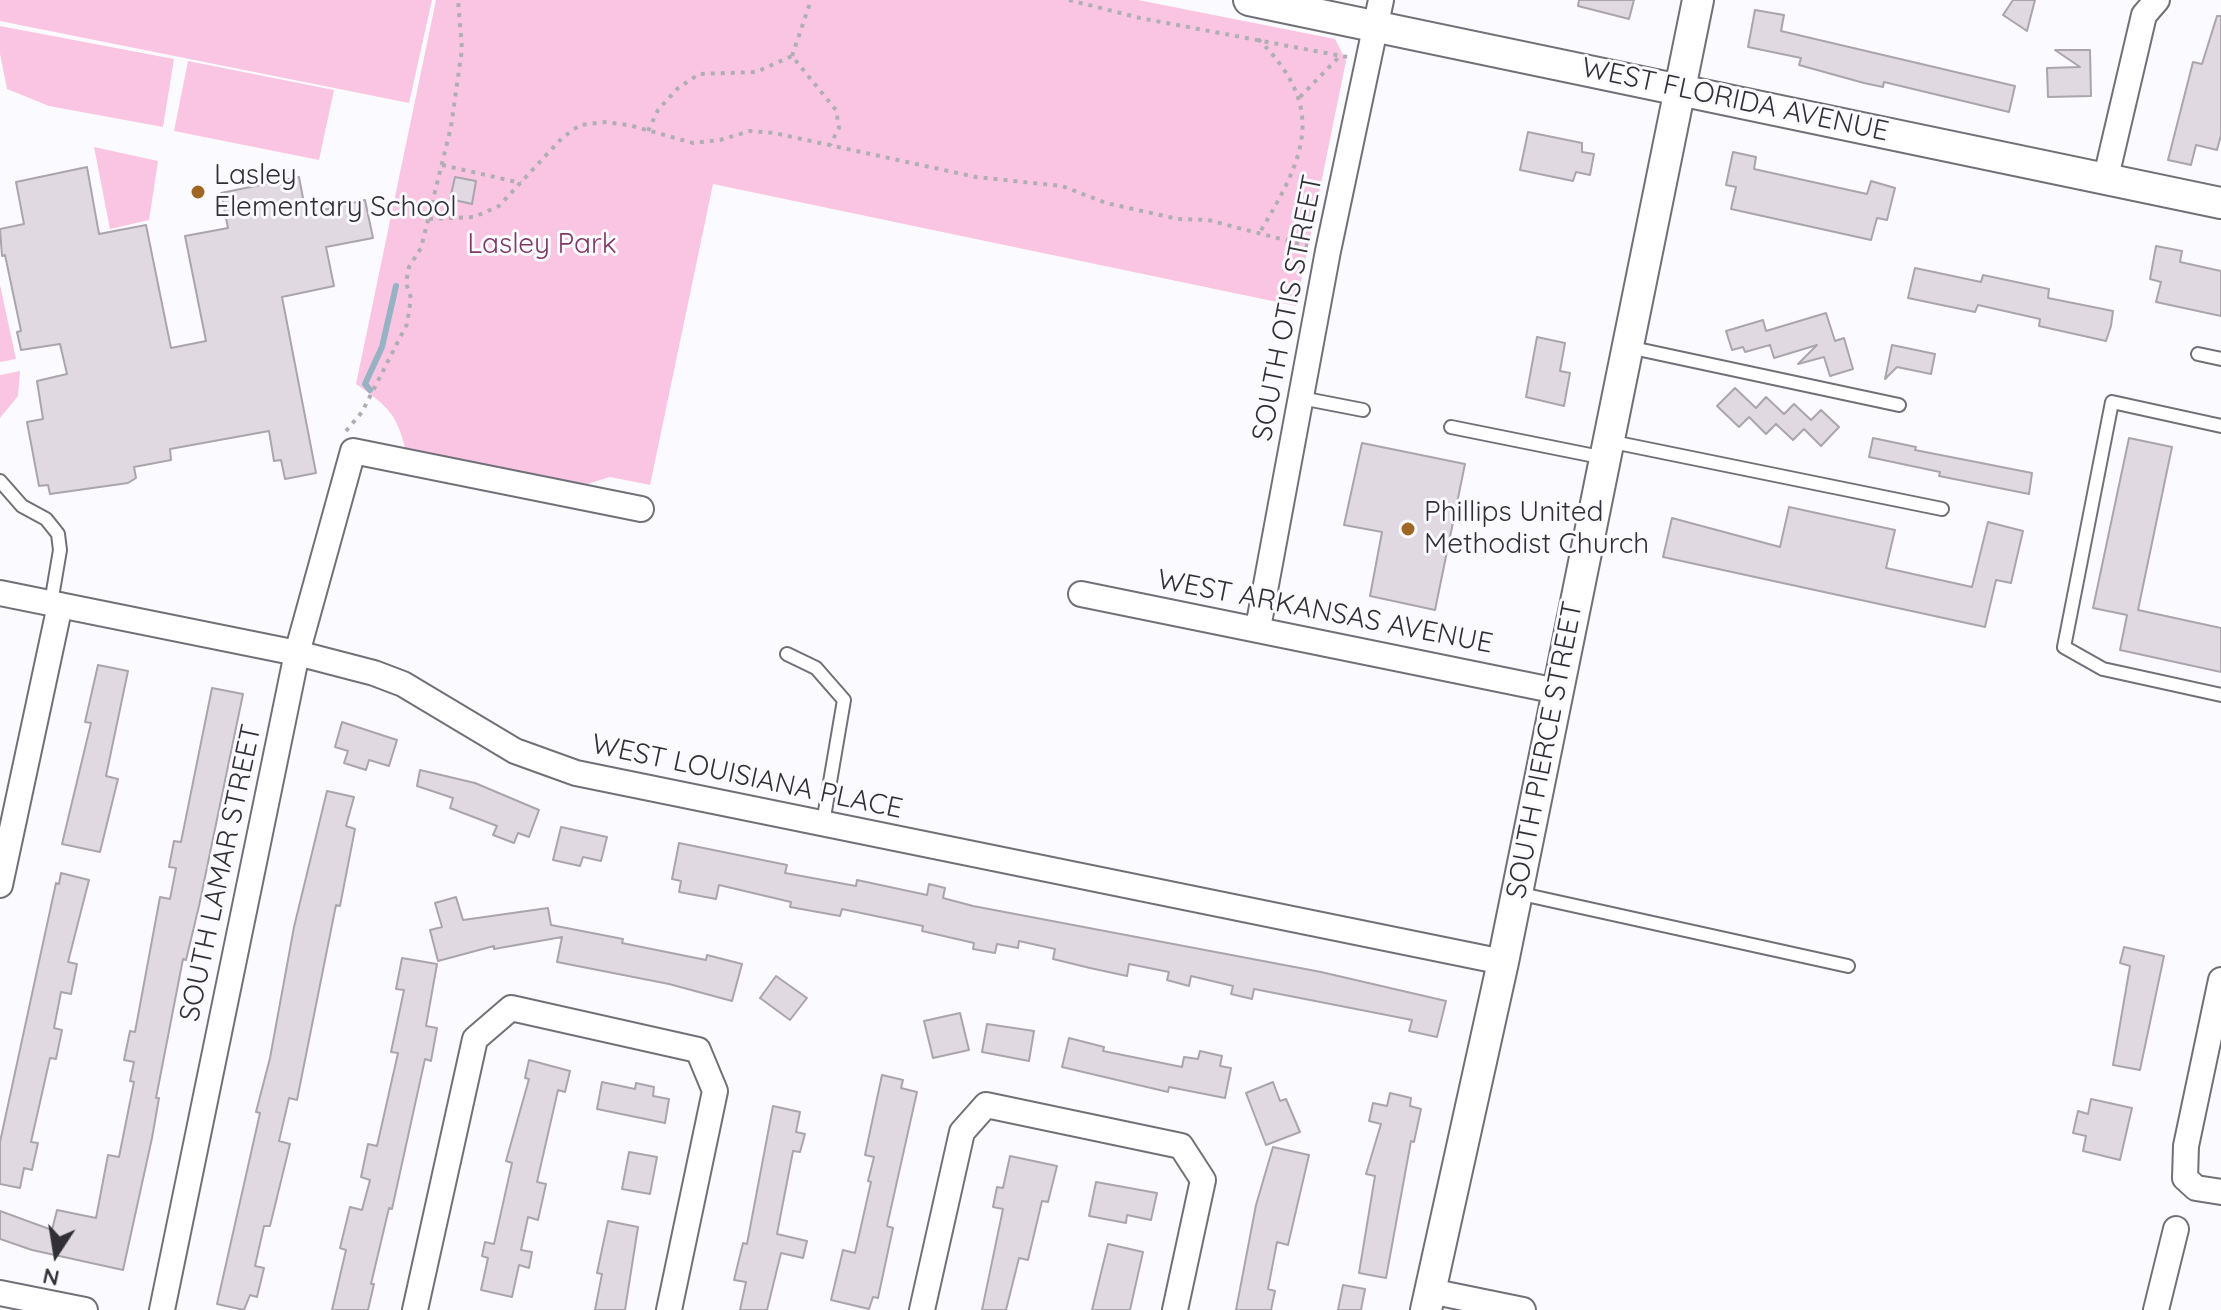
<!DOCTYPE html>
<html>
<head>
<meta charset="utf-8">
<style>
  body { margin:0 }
  #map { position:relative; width:2221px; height:1310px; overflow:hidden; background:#fbfbff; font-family:Quicksand,sans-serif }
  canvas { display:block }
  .north { position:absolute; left:16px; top:1214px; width:80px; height:80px; -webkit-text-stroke:6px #fbfbff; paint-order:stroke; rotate:192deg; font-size:22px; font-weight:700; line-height:32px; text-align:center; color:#313135 }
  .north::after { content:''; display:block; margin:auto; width:28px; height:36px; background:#313135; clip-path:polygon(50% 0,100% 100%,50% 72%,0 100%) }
</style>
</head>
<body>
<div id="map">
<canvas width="2221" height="1310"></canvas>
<div class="north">N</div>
</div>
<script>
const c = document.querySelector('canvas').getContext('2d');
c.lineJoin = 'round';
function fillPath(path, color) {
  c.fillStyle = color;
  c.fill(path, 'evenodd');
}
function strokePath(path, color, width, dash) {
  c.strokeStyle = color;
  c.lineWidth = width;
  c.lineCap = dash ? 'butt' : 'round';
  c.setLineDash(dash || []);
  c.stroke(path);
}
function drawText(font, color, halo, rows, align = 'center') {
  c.font = font + ' Quicksand,sans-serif';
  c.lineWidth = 6;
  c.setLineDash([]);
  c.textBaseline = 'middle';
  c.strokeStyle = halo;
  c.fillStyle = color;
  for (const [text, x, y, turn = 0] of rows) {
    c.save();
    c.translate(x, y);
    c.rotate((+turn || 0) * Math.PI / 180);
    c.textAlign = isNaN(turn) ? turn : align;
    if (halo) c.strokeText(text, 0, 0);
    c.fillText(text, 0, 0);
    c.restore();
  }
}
fillPath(new Path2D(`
  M 0,0 L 432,0 L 409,103 L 0,21 Z
  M 436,0 L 1138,0 L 1335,39 L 1346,61 L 1296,306 L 713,184 L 650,485 L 610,477 L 571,489 L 407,455 C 397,414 390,408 356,384 Z
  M 0,26 L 174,59 L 163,127 L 49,106 L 7,89 L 0,54 Z
  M 188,61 L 334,90 L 319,160 L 174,131 Z
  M 94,147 L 158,161 L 149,220 L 110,229 Z
  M 0,285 L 16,359 L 0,362 Z
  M 20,371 L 18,396 L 0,418 L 0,375 Z`), '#fac5e3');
strokePath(new Path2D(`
  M 370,390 L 365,384 L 382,347 L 396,286`), '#97b2c2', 6);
const building = new Path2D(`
  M 1579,0 L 1634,0 L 1629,19 L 1578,6 Z
  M 2013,0 L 2035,0 L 2027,31 L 2003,15 Z
  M 1755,10 L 1784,15 L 1781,31 L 2015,86 L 2009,112 L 1884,82 L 1883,87 L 1864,83 L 1799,65 L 1801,58 L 1748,47 Z
  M 2217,16 L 2221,16 L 2221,135 L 2217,150 L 2196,145 L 2191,165 L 2168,160 L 2193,62 L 2202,64 Z
  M 2055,50 L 2090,50 L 2091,96 L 2048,97 L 2047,68 L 2080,67 Z
  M 1528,132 L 1582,143 L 1582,152 L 1594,154 L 1590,175 L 1576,172 L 1573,181 L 1520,170 Z
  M 1733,152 L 1756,157 L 1754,169 L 1867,194 L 1871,181 L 1895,188 L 1887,220 L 1877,218 L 1871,240 L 1731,209 L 1736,187 L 1726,185 Z
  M 87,167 L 99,234 L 146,225 L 171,348 L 206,341 L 185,236 L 228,228 L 221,193 L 299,177 L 306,214 L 365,200 L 373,238 L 326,247 L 334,286 L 282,297 L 316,473 L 285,479 L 281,460 L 274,461 L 269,431 L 170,449 L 171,460 L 134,467 L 136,478 L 128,483 L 50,494 L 48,485 L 39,486 L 27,422 L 43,419 L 37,381 L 67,374 L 60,344 L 21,350 L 17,332 L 21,331 L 5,255 L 2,256 L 0,229 L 24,224 L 16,182 Z
  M 455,177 L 476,181 L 472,204 L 450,199 Z
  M 2156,246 L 2182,251 L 2180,262 L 2221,271 L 2221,316 L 2156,302 L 2161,282 L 2150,279 Z
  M 1915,268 L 1981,282 L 1983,275 L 2049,289 L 2048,298 L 2113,311 L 2111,326 L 2106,341 L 2039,326 L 2040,319 L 1978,305 L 1975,312 L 1908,298 Z
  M 1826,313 L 1835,341 L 1844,338 L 1853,369 L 1830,376 L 1824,357 L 1798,364 L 1817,345 L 1774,358 L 1770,345 L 1745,352 L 1743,347 L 1732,350 L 1726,331 L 1763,320 L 1766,331 Z
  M 1537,337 L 1565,343 L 1560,371 L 1570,373 L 1564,406 L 1526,397 Z
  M 1892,345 L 1935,354 L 1931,374 L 1897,367 L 1885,379 Z
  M 1735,388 L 1756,408 L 1766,397 L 1784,414 L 1794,404 L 1811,420 L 1821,410 L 1839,427 L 1821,446 L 1804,429 L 1793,440 L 1776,424 L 1766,434 L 1749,417 L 1739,427 L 1717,406 Z
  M 1873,438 L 1916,447 L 1915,450 L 2032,473 L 2029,494 L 1939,476 L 1940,472 L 1869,457 Z
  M 2129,438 L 2172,447 L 2138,610 L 2221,628 L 2221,672 L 2120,650 L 2127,615 L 2093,608 Z
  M 1362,443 L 1465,464 L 1435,610 L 1370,596 L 1382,532 L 1344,525 Z
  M 1789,507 L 1895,530 L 1886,568 L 1972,587 L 1988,522 L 2023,531 L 2011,583 L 1996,580 L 1985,627 L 1663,557 L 1672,518 L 1780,547 Z
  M 98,665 L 128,671 L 106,776 L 118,779 L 100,852 L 62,844 L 91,723 L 85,722 Z
  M 212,688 L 243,694 L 199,906 L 186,960 L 183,959 L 156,1098 L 159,1098 L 152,1138 L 123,1270 L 32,1250 L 0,1239 L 0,1211 L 52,1230 L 57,1210 L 96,1218 L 108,1155 L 119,1157 L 134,1082 L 130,1081 L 134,1062 L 124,1060 L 130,1031 L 135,1032 L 160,897 L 170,899 L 176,868 L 169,867 L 174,841 L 181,842 Z
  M 342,722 L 397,740 L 389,766 L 369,760 L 366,770 L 344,763 L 348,751 L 335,747 Z
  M 420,770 L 475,783 L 539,810 L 529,837 L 518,833 L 514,843 L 493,835 L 497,826 L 450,808 L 453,798 L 417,786 Z
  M 327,791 L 354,797 L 346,826 L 355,829 L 340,906 L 336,905 L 297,1100 L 289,1098 L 279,1141 L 290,1144 L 270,1226 L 264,1226 L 255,1266 L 264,1268 L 257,1297 L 250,1295 L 244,1310 L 217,1304 L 260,1113 L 256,1112 L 270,1058 L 294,927 Z
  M 561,827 L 607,837 L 601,861 L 583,857 L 580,866 L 553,860 Z
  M 679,843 L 787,865 L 785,873 L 856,886 L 857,880 L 927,895 L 929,884 L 945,888 L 943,898 L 973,906 L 1321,972 L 1446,1001 L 1437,1037 L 1409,1031 L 1412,1020 L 1254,989 L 1252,999 L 1231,994 L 1233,986 L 1191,976 L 1189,986 L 1167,980 L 1169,972 L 1129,964 L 1127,976 L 1090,968 L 1053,959 L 1055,949 L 1019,941 L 1018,948 L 997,944 L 995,953 L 973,949 L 974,943 L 922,931 L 923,926 L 842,909 L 840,916 L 790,907 L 791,902 L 719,885 L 716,899 L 679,892 L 681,881 L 672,879 Z
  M 61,873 L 89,880 L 68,962 L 77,964 L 71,994 L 61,992 L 54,1028 L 62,1030 L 56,1059 L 50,1058 L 31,1142 L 38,1143 L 32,1170 L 24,1168 L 20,1188 L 0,1184 L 0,1142 L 56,883 L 59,884 Z
  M 456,897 L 463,920 L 548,908 L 551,925 L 623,939 L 622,943 L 706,960 L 707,955 L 742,964 L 732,1001 L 669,984 L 557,962 L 562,937 L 494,949 L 494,946 L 438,961 L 430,930 L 442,927 L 435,903 Z
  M 2124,947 L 2164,956 L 2140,1070 L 2113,1065 L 2130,966 L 2120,963 Z
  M 402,958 L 437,964 L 426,1026 L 437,1028 L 431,1061 L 425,1059 L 392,1209 L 389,1208 L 371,1284 L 374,1284 L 368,1310 L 332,1310 L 346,1250 L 340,1248 L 350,1207 L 362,1210 L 370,1180 L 361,1177 L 368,1144 L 377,1146 L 398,1053 L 391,1052 L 404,990 L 396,989 Z
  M 776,976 L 807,998 L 790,1020 L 760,998 Z
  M 960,1013 L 969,1050 L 933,1058 L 924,1021 Z
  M 987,1024 L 1034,1031 L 1029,1061 L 982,1052 Z
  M 1069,1038 L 1104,1047 L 1103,1051 L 1182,1067 L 1184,1057 L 1198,1059 L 1200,1051 L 1222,1056 L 1220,1066 L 1231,1068 L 1225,1098 L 1169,1087 L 1168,1092 L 1062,1067 Z
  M 529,1060 L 570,1071 L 565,1092 L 558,1090 L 537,1182 L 546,1184 L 538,1220 L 528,1217 L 521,1250 L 532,1252 L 529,1268 L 519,1265 L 512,1297 L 481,1290 L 488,1258 L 482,1256 L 485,1242 L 494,1244 L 512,1163 L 506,1161 L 529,1079 L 525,1078 Z
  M 882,1075 L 903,1080 L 901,1088 L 917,1092 L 887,1226 L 893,1228 L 878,1298 L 873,1297 L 869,1309 L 831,1300 L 843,1250 L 855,1253 L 871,1182 L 868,1181 L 874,1157 L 865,1155 Z
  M 602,1082 L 635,1089 L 636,1083 L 654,1087 L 653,1096 L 669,1099 L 665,1123 L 597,1109 Z
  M 1273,1082 L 1280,1101 L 1286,1099 L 1300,1132 L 1266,1145 L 1246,1093 Z
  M 1390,1093 L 1411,1098 L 1410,1106 L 1421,1109 L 1414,1142 L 1411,1141 L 1386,1278 L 1359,1273 L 1375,1176 L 1366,1174 L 1381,1124 L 1369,1121 L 1373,1103 L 1387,1106 Z
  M 2091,1099 L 2132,1108 L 2120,1160 L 2083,1151 L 2086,1136 L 2073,1133 L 2078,1111 L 2088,1114 Z
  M 773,1106 L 800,1112 L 796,1132 L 805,1134 L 800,1152 L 793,1151 L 777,1234 L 807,1241 L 803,1258 L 781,1253 L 767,1310 L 740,1310 L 746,1282 L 734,1280 L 743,1243 L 747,1244 Z
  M 1273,1147 L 1309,1155 L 1288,1245 L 1277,1242 L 1268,1289 L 1275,1291 L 1271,1310 L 1236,1310 L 1256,1205 Z
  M 629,1152 L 657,1157 L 650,1194 L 622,1189 Z
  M 1010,1156 L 1057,1166 L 1048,1202 L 1042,1201 L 1028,1260 L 1019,1258 L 1006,1310 L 982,1310 L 1003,1209 L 993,1207 L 997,1187 L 1003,1188 Z
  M 1096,1182 L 1157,1193 L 1151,1220 L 1127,1215 L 1126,1223 L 1089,1216 Z
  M 608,1221 L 638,1227 L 625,1310 L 595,1310 L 602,1274 L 597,1273 Z
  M 1108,1244 L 1143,1252 L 1130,1310 L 1092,1310 Z
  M 1343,1285 L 1365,1289 L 1361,1310 L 1338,1310 Z`);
fillPath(building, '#e0d9e2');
strokePath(building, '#aaa4ad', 2);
const service = new Path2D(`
  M 1628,347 L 1899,405
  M 2198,354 L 2221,359
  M 1301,398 L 1363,410
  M 2221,426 L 2112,402 L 2064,647 L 2103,669 L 2221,695
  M 1451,427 L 1605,458
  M 1608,441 L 1942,509
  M 0,481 L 22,506 L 46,519 L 58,534 L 60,550 L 51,603
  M 787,654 L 816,668 L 844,700 L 823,823
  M 1517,893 L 1848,966`);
const minor = new Path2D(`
  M 2106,177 L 2144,15 L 2157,0
  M 0,593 L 297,653 L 374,673 L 403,684 L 515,751 L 576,773 L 1503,962
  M 1081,594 L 1557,691
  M 1258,628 L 1328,251 L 1381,0
  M 0,885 L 60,605
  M 2221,980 L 2186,1146 L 2185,1178 L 2196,1188 L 2221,1192
  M 1430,1291 L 1523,1310
  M 0,1293 L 85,1310
  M 162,1310 L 297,653 L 353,451 L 641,509
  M 415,1310 L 475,1039 L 511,1008 L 698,1050 L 715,1091 L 669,1310
  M 922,1310 L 962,1132 L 986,1105 L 1181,1146 L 1203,1180 L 1175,1310
  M 2156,1310 L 2176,1229`);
const tertiary = new Path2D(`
  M 1249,0 L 2221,203
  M 1426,1310 L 1503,962 L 1698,0`);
strokePath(service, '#707079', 16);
strokePath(minor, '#707079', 28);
strokePath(tertiary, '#707079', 34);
strokePath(new Path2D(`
  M 1069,0 L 1140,18 L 1347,57
  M 1258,39 C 1328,108 1305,157 1260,232
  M 792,56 L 811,0
  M 1300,97 L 1339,57
  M 648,131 L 658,110 L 677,89 L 699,74 L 756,72 L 792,56 L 836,110 L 839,128 L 830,145
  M 442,165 L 521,183
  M 429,219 L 474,217 L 499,206 L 562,138 L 580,125 L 604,122 L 629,125 L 693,143 L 720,140 L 750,131 L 774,133 L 976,177 L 1062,186 L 1106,203 L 1178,219 L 1208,220 L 1308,246
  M 346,431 L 362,412 L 407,324 L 411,298 L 406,283 L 409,267 L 421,248 L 451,127 L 462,49 L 458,0`), '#afafb3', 4, [4, 6]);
strokePath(service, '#fff', 12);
strokePath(minor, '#fff', 24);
strokePath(tertiary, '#fff', 30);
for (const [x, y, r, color] of [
  [198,192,8,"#9f6723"],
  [1408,529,8,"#9f6723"]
]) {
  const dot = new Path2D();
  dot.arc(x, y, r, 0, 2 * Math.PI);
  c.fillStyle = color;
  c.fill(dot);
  strokePath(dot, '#fbfbff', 3);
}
drawText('28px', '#313135', '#fbfbff', [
  ["WEST FLORIDA AVENUE",1735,100,12],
  ["SOUTH OTIS STREET",1288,308,-79],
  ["WEST ARKANSAS AVENUE",1325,612,11],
  ["SOUTH PIERCE STREET",1545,750,-79],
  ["WEST LOUISIANA PLACE",747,777,12],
  ["SOUTH LAMAR STREET",221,873,-78]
]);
drawText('28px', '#313135', '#fbfbff', [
  ["Lasley",214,176],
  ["Elementary School",214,208],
  ["Phillips United",1424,513],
  ["Methodist Church",1424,545]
], 'left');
drawText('28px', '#7f3865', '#fbfbff', [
  ["Lasley Park",542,245]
]);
</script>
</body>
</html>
